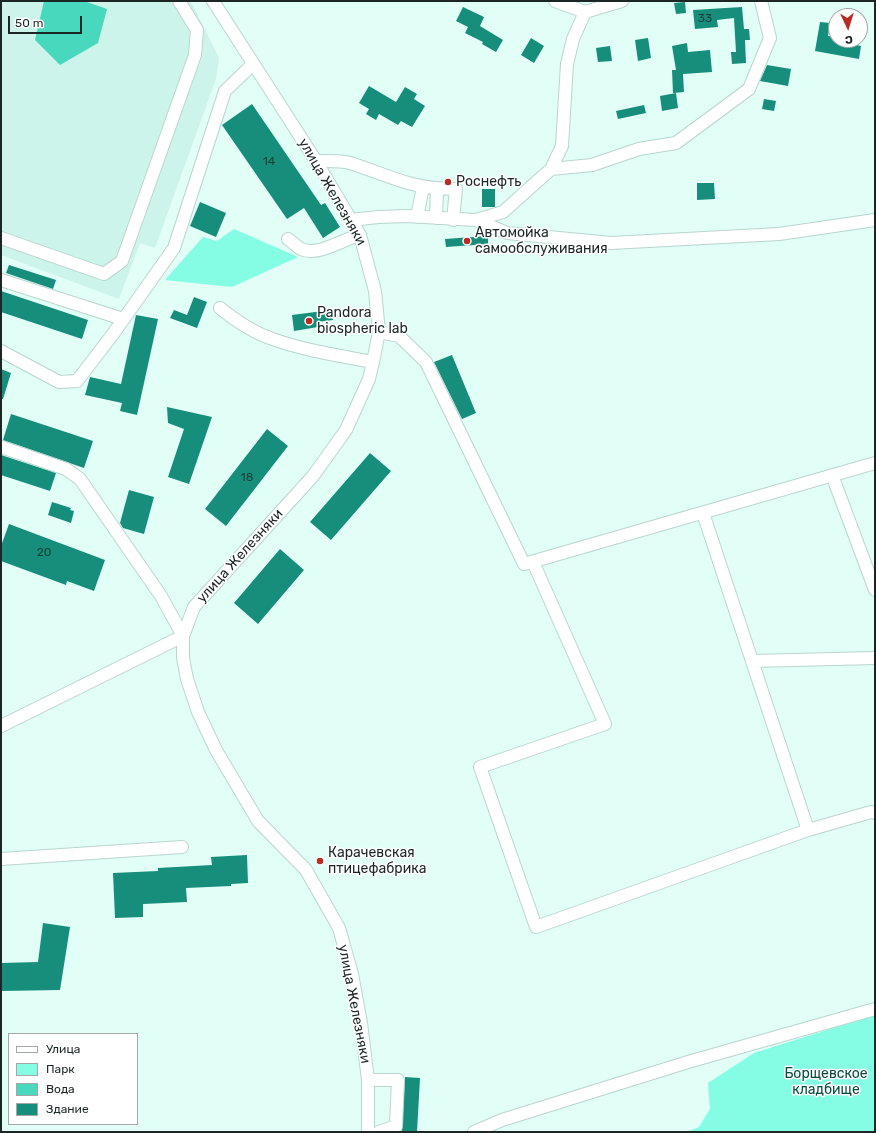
<!DOCTYPE html>
<html>
<head>
<meta charset="utf-8">
<style>
  body { margin:0 }
  #map { position:relative; width:876px; height:1133px; overflow:hidden; background:#e1fef7; font-family:Rubik,sans-serif }
  canvas { display:block }
  .frame { position:absolute; inset:0; border:2px solid #1c2725; pointer-events:none }
  .legend { position:absolute; left:8px; top:1033px; width:130px; height:92px; box-sizing:border-box; background:#fff; border:1px solid #a4a9a8; margin:0; padding:5px 7px; list-style:none; font-size:12px; color:#1c2725 }
  .legend li { display:flex; align-items:center; gap:8px; height:20px }
  .legend b { width:20px; border:1px solid #a4a9a8 }
  .north { position:absolute; left:828px; top:8px; width:40px; height:40px; box-sizing:border-box; background:#fff; border:1px solid #a4a9a8; border-radius:50%; rotate:176deg; font-size:11px; font-weight:700; line-height:16px; text-align:center; color:#1c2725 }
  .north::after { content:''; display:block; margin:auto; width:14px; height:18px; background:#b92b23; clip-path:polygon(50% 0,100% 100%,50% 72%,0 100%) }
  .scale { position:absolute; left:8px; top:16px; width:74px; height:18px; box-sizing:border-box; border:2px solid #1c2725; border-top:0; padding-left:5px; font-size:12px; line-height:14px; white-space:nowrap; color:#1c2725; -webkit-text-stroke:3px #fff; paint-order:stroke }
</style>
</head>
<body>
<div id="map">
<canvas width="876" height="1133"></canvas>
<div class="frame"></div>
<ul class="legend">
<li><b style="height:5px;background:#fff"></b>Улица</li>
<li><b style="height:11px;background:#84fde4"></b>Парк</li>
<li><b style="height:11px;background:#47d8be"></b>Вода</li>
<li><b style="height:11px;background:#178e7c"></b>Здание</li>
</ul>
<div class="north">С</div>
<div class="scale">50 m</div>
</div>
<script>
const c = document.querySelector('canvas').getContext('2d');
c.lineJoin = 'round';
function fillPath(path, color) {
  c.fillStyle = color;
  c.fill(path, 'evenodd');
}
function strokePath(path, color, width, dash) {
  c.strokeStyle = color;
  c.lineWidth = width;
  c.lineCap = dash ? 'butt' : 'round';
  c.setLineDash(dash || []);
  c.stroke(path);
}
function drawText(font, color, halo, rows, align = 'center') {
  c.font = font + ' Rubik,sans-serif';
  c.lineWidth = 3;
  c.setLineDash([]);
  c.textBaseline = 'middle';
  c.strokeStyle = halo;
  c.fillStyle = color;
  for (const [text, x, y, turn = 0] of rows) {
    c.save();
    c.translate(x, y);
    c.rotate((+turn || 0) * Math.PI / 180);
    c.textAlign = isNaN(turn) ? turn : align;
    if (halo) c.strokeText(text, 0, 0);
    c.fillText(text, 0, 0);
    c.restore();
  }
}
fillPath(new Path2D(`
  M 1,1 L 189,1 L 193,5 L 219,58 L 216,79 L 155,248 L 140,243 L 119,299 L 1,255 Z`), '#cdf4ea');
fillPath(new Path2D(`
  M 234,229 L 298,257 L 232,287 L 165,280 L 203,237 L 217,241 Z
  M 875,1015 L 875,1132 L 687,1132 L 699,1127 L 710,1109 L 708,1083 L 754,1053 Z`), '#84fde4');
fillPath(new Path2D(`
  M 44,1 L 84,1 L 107,9 L 98,43 L 60,65 L 35,40 Z`), '#47d8be');
fillPath(new Path2D(`
  M 685,2 L 686,13 L 676,14 L 674,3 Z
  M 463,7 L 484,17 L 480,26 L 503,40 L 496,52 L 482,44 L 483,42 L 465,33 L 468,27 L 456,21 Z
  M 742,7 L 744,29 L 749,29 L 750,40 L 745,40 L 746,63 L 732,64 L 731,52 L 736,52 L 734,18 L 717,20 L 718,27 L 695,29 L 693,10 Z
  M 820,22 L 830,23 L 828,36 L 836,37 L 836,40 L 858,40 L 857,45 L 861,46 L 859,59 L 815,51 Z
  M 531,38 L 544,46 L 534,63 L 521,55 Z
  M 648,38 L 651,58 L 638,61 L 635,40 Z
  M 687,43 L 688,52 L 710,50 L 712,72 L 683,74 L 684,92 L 673,93 L 672,70 L 676,70 L 672,46 Z
  M 610,46 L 612,61 L 598,62 L 596,48 Z
  M 767,65 L 791,69 L 788,86 L 760,81 Z
  M 369,86 L 396,102 L 405,87 L 417,94 L 414,99 L 425,106 L 412,127 L 401,121 L 398,125 L 379,114 L 376,120 L 366,114 L 369,109 L 359,103 Z
  M 676,93 L 678,108 L 662,111 L 660,96 Z
  M 764,99 L 776,101 L 774,111 L 762,109 Z
  M 252,104 L 321,205 L 325,203 L 340,227 L 323,238 L 304,208 L 287,219 L 222,125 Z
  M 644,105 L 646,113 L 618,119 L 616,111 Z
  M 697,183 L 714,183 L 715,199 L 697,200 Z
  M 482,189 L 495,189 L 495,207 L 482,207 Z
  M 200,202 L 226,213 L 216,237 L 190,226 Z
  M 488,236 L 488,244 L 446,247 L 445,239 Z
  M 9,265 L 56,280 L 53,289 L 6,273 Z
  M 1,291 L 88,320 L 82,339 L 1,312 Z
  M 194,297 L 207,302 L 197,328 L 170,318 L 174,310 L 187,315 Z
  M 331,310 L 333,320 L 317,322 L 318,327 L 294,331 L 292,315 Z
  M 136,315 L 158,319 L 137,415 L 120,411 L 122,403 L 85,395 L 90,377 L 121,384 Z
  M 452,355 L 476,413 L 462,419 L 434,362 Z
  M 1,369 L 11,373 L 3,399 L 1,399 Z
  M 167,407 L 212,417 L 189,484 L 168,477 L 184,429 L 168,423 Z
  M 11,414 L 93,441 L 84,468 L 3,440 Z
  M 267,429 L 288,446 L 226,526 L 205,509 Z
  M 370,453 L 391,471 L 331,540 L 310,522 Z
  M 1,455 L 56,473 L 50,491 L 1,475 Z
  M 129,490 L 154,497 L 144,534 L 123,528 L 120,523 Z
  M 52,502 L 71,508 L 70,510 L 74,511 L 71,523 L 48,515 Z
  M 9,524 L 105,560 L 94,591 L 67,581 L 66,585 L 1,561 L 1,546 Z
  M 280,549 L 304,570 L 258,624 L 234,603 Z
  M 247,855 L 248,883 L 231,884 L 231,886 L 186,888 L 187,902 L 143,904 L 143,917 L 115,918 L 113,873 L 158,871 L 158,868 L 212,865 L 211,857 Z
  M 43,923 L 70,927 L 60,990 L 1,991 L 1,963 L 38,962 Z
  M 405,1077 L 420,1078 L 417,1132 L 402,1132 Z`), '#178e7c');
const minor = new Path2D(`
  M 213,1 L 316,161 L 360,235 L 375,291 L 379,332 L 373,362 L 369,379 L 346,430 L 313,476 L 194,607 L 183,636 L 183,658 L 187,679 L 198,712 L 216,750 L 258,821 L 306,870 L 339,928 L 352,974 L 361,1023 L 368,1080 L 368,1132
  M 555,1 L 585,12 L 622,1
  M 316,161 C 327,161 340,160 350,163 C 379,172 406,186 437,188 L 436,218
  M 551,169 L 592,165 L 639,149 L 676,143 L 749,89 L 770,38 L 761,1
  M 437,188 L 456,189 L 453,220
  M 417,217 L 423,187
  M 351,220 L 378,217 L 407,216 L 476,220 L 503,212 L 551,169 L 562,146 L 567,64 L 573,39 L 585,12
  M 476,220 L 507,233 L 611,243 L 779,234 L 875,220
  M 1,238 L 104,274 L 122,261 L 195,55 L 197,30 L 179,1
  M 288,239 C 292,242 296,246 301,249 C 318,257 343,239 360,235
  M 1,280 L 123,319
  M 220,308 C 235,320 252,332 270,338 C 301,350 341,356 373,362
  M 379,332 L 399,336 L 426,362 L 524,564 L 875,463
  M 1,351 L 59,382 L 77,381 L 113,334 L 174,248 L 225,91 L 253,64
  M 1,447 L 66,469 L 80,479 L 161,596 L 183,636 L 1,726
  M 832,475 L 875,590
  M 533,562 L 605,724 L 480,767 L 536,927 L 808,830 L 703,513
  M 752,661 L 875,658
  M 808,830 L 871,812 L 875,813
  M 1,859 L 182,847
  M 368,1080 L 398,1080 L 396,1126 L 379,1132
  M 474,1132 L 502,1120 L 688,1062 L 875,1009`);
strokePath(minor, '#b9d6ce', 14);
strokePath(minor, '#fff', 12);
for (const [x, y, r, color] of [
  [448,182,4,"#b92b23"],
  [467,241,4,"#b92b23"],
  [309,321,4,"#b92b23"],
  [320,861,4,"#b92b23"]
]) {
  const dot = new Path2D();
  dot.arc(x, y, r, 0, 2 * Math.PI);
  c.fillStyle = color;
  c.fill(dot);
  strokePath(dot, '#fff', 1.5);
}
drawText('12px', '#1b413b', null, [
  ["33",705,19],
  ["14",269,162],
  ["18",247,478],
  ["20",44,553]
]);
drawText('14px', '#1c2725', '#fff', [
  ["Роснефть",456,182],
  ["Автомойка",475,233],
  ["самообслуживания",475,249],
  ["Pandora",317,313],
  ["biospheric lab",317,329],
  ["Карачевская",328,853],
  ["птицефабрика",328,869]
], 'left');
drawText('14px', '#1c2725', '#fff', [
  ["улица Железняки",332,192,60],
  ["улица Железняки",240,556,-48],
  ["улица Железняки",354,1004,79]
]);
drawText('14px', '#08493e', '#fff', [
  ["Борщевское",826,1074],
  ["кладбище",826,1090]
]);
</script>
</body>
</html>
